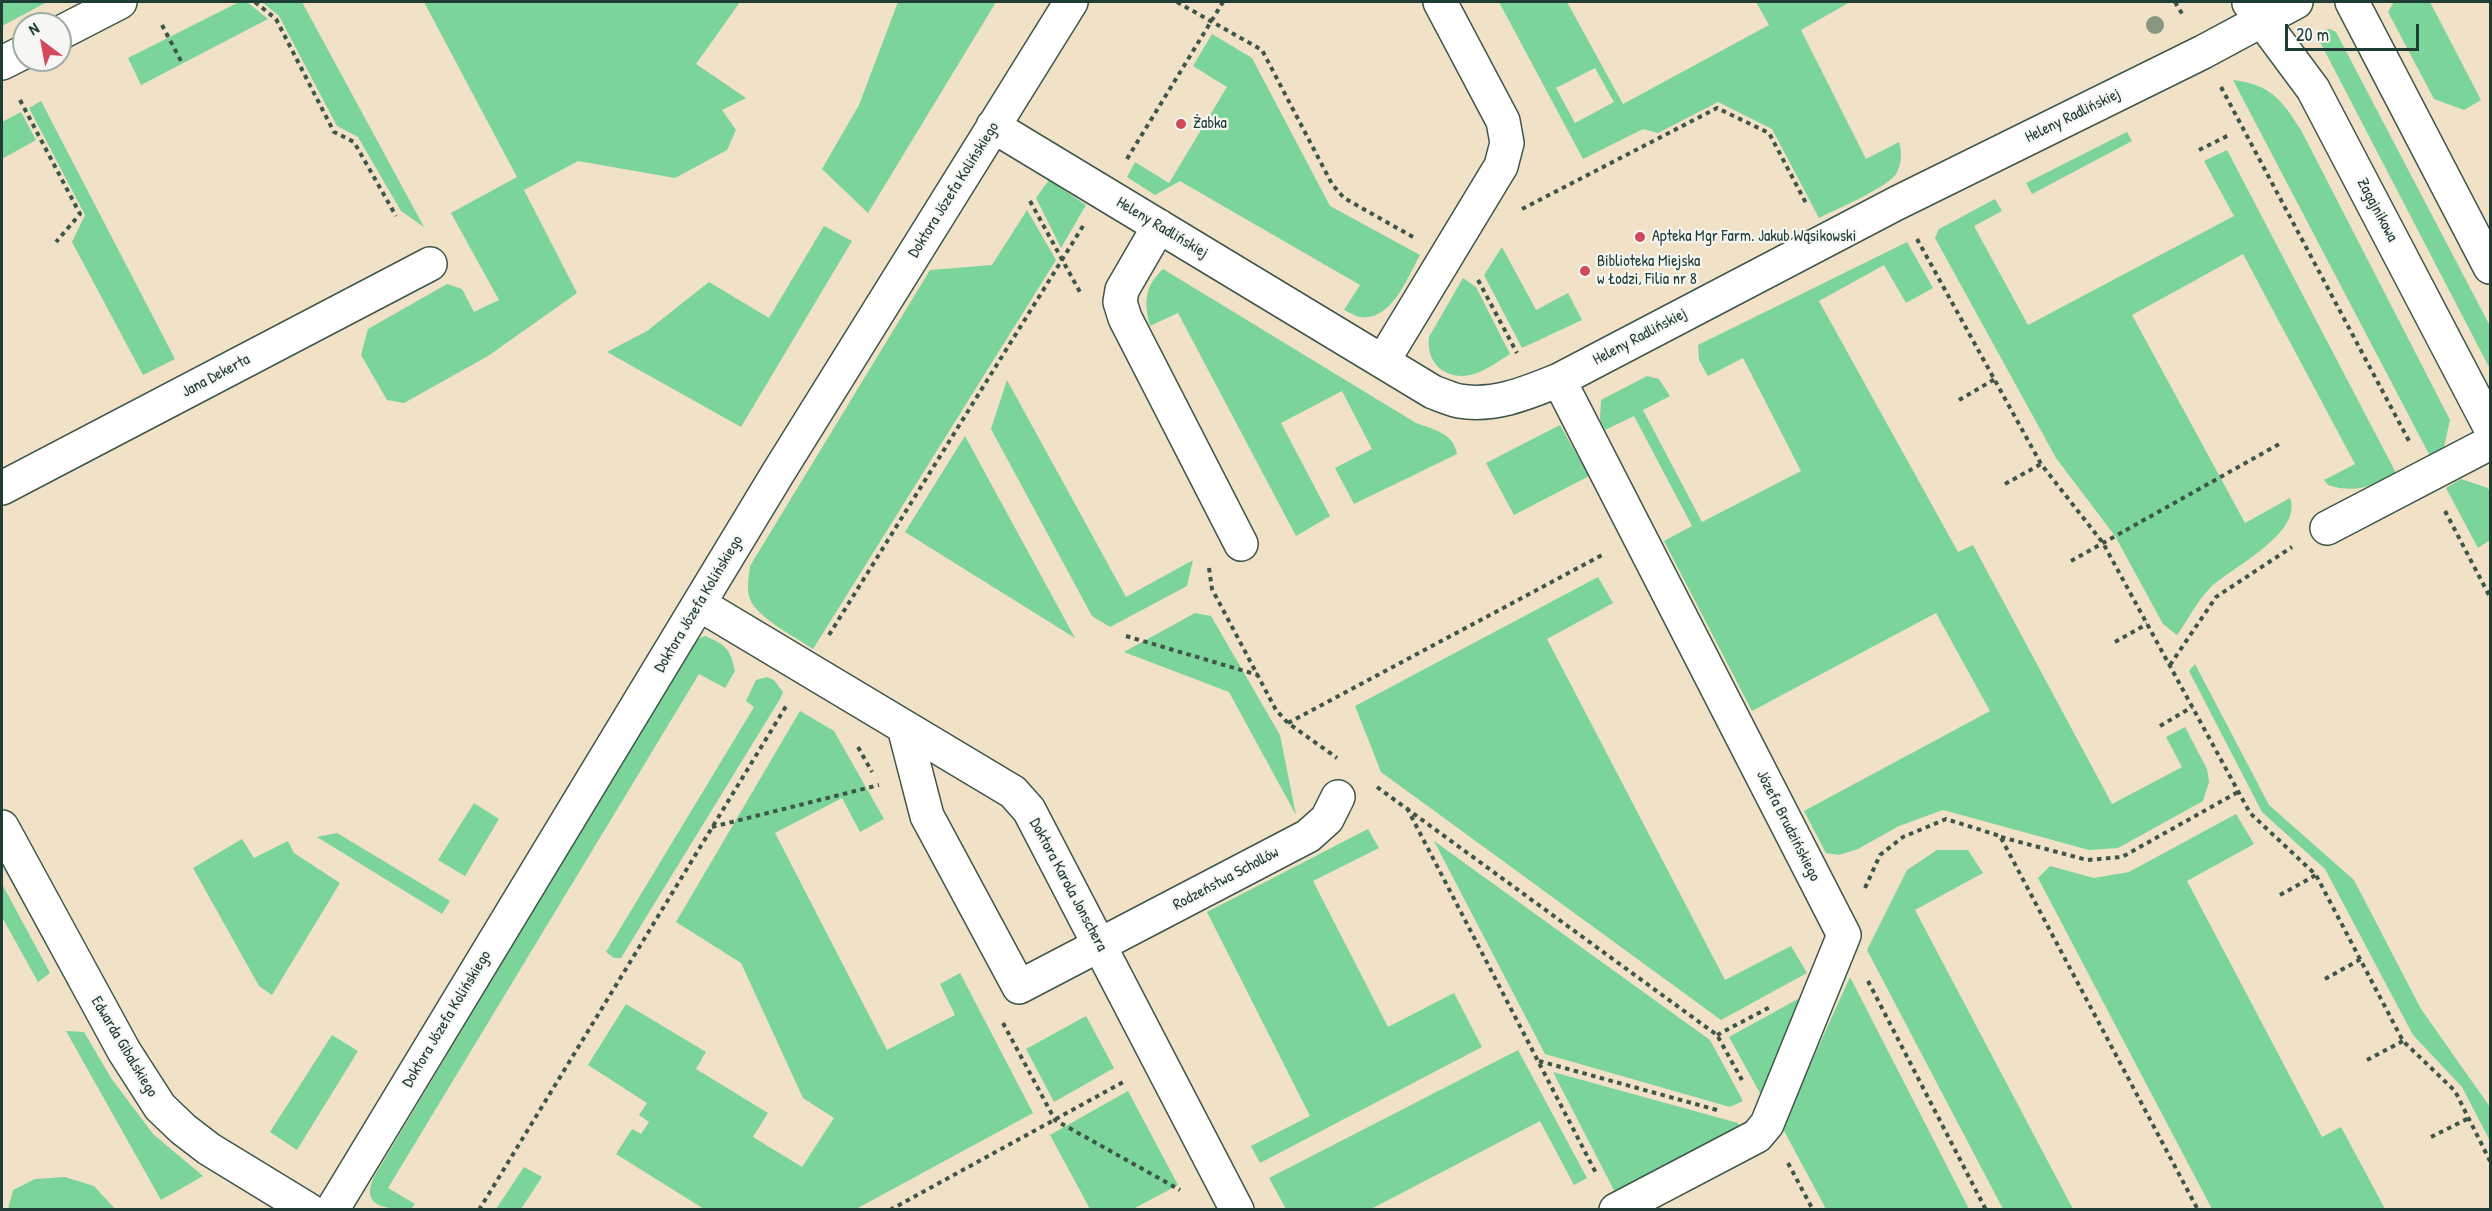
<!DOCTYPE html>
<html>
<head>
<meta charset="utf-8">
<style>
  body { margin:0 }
  #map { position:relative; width:2492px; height:1211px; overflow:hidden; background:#f1e1c6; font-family:"Patrick Hand",sans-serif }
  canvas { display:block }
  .frame { position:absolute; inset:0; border:3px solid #1f3d34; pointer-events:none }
  .north { position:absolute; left:12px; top:12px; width:60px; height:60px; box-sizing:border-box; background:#f6f6f2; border:2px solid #a0aca6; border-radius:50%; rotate:328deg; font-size:16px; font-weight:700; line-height:24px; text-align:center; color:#1f3d34 }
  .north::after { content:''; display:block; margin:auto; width:21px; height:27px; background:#d1495b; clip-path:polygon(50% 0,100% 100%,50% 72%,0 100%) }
  .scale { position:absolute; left:2285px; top:24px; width:134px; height:27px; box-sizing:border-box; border:3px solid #1f3d34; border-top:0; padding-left:8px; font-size:18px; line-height:21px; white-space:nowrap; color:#1f3d34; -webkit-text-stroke:4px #f6f6f2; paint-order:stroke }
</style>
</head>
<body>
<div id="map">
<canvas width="2492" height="1211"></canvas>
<div class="frame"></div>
<div class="north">N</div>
<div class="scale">20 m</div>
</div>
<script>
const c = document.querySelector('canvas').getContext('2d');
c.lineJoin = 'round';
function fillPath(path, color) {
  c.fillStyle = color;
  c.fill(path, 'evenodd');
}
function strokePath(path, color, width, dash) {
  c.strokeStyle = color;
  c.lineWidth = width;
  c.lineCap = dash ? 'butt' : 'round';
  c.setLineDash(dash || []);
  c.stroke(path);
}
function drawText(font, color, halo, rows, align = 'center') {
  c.font = font + ' "Patrick Hand",sans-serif';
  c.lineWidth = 4.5;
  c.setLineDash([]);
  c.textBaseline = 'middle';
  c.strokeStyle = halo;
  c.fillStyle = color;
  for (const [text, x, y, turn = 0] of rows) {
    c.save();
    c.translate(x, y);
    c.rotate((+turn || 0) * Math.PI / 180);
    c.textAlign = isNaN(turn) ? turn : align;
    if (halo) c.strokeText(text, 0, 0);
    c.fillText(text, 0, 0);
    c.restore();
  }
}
fillPath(new Path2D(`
  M 2,2 L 47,2 L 2,26 Z
  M 239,2 L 247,2 L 268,19 L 141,85 L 128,58 Z
  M 262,2 L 302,2 L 424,227 L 401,211 L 358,137 L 337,126 L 279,16 Z
  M 424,2 L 740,2 L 696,64 L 746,98 L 722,110 L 736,130 L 727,150 L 675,178 L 578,161 L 524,190 L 577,293 L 488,356 L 404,403 L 387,400 L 361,355 L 368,329 L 447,284 L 462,289 L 474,312 L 499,300 L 451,213 L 517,177 Z
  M 898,2 L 996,2 L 868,213 L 822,169 L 859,105 Z
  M 1499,2 L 1567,2 L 1623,104 L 1769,25 L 1756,2 L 1850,2 L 1801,30 L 1866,159 L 1899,142 C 1902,153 1902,163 1896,174 C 1888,187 1835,210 1819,218 L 1772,129 L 1718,102 L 1658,133 L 1643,129 L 1583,159 ZM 1595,68 L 1614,102 L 1575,123 L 1556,88 Z
  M 2394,2 L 2430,2 L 2481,100 L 2464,110 L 2434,99 L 2388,12 Z
  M 2330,29 L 2336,32 L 2490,326 L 2490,369 L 2319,40 L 2324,30 Z
  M 1212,34 L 1252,58 L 1330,206 L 1420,255 C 1408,276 1392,321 1361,317 C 1356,317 1349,312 1344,310 L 1360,285 L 1185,184 L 1180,181 L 1155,195 L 1127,177 L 1135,162 L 1169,183 L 1227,87 L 1193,66 Z
  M 2233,80 C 2271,85 2281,99 2301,130 L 2450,420 L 2444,447 L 2430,456 Z
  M 41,101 L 175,359 L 143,375 L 72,242 L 85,215 L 29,108 Z
  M 21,112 L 36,140 L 2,159 L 2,122 Z
  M 2127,132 L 2132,141 L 2032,194 L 2026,183 Z
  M 2227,150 L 2396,473 C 2371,486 2357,494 2328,485 L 2324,480 L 2355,464 L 2243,254 L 2132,315 L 2245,523 L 2290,498 C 2303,534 2230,568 2210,588 C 2197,601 2188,620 2177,635 L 2163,624 L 2115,536 L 2056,458 L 1935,238 L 1939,229 L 1995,199 L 2002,211 L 1974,226 L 2028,325 L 2234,216 L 2204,161 Z
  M 1049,180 L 1086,205 L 1061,248 L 1036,198 Z
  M 1027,210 L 1056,260 L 813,649 C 797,638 756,617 750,599 C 746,589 749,576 750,566 L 930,270 L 992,265 Z
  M 824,226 L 852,241 L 741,427 L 607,352 L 647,331 L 709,282 L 769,318 Z
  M 1907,242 L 1933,288 L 1906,303 L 1884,265 L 1819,301 L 1958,552 L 1973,545 L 2112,804 L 2182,767 L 2166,737 L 2185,727 L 2207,769 L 2209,782 L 2203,801 L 2118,848 L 2089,850 L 1943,810 L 1899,826 L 1858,849 L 1839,855 L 1826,853 L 1804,811 L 1990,711 L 1936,613 L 1752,711 L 1664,541 L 1692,526 L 1634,416 L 1605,430 L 1600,420 L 1601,400 L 1647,376 L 1659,379 L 1670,396 L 1643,410 L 1702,522 L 1801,471 L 1743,358 L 1708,376 L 1699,360 L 1698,345 Z
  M 1502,247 L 1536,310 L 1568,293 L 1582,320 L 1522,348 L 1484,275 Z
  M 1163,269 L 1416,423 C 1432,429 1454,433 1457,454 L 1354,504 L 1335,468 L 1372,449 L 1342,391 L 1281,423 L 1330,516 L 1296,536 L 1178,313 L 1150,326 C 1144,302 1144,287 1163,269 Z
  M 1463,278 L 1476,287 L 1510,354 C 1499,361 1488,369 1477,373 C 1450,383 1425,366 1429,337 Z
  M 1007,380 L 1126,597 L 1193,560 L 1187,586 L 1110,627 L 1092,616 L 991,429 Z
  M 1560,425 L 1589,476 L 1514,515 L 1486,463 Z
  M 965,436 L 1075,638 L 905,532 Z
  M 2461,479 L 2488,488 L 2490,492 L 2490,540 L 2478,548 L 2446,488 Z
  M 1598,577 L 1613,603 L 1547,639 L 1725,980 L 1791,946 L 1807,973 L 1721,1020 L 1381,772 L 1355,706 Z
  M 1195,613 L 1211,616 L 1280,735 L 1296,815 L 1229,692 L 1124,652 Z
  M 705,636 C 726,645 730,648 735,671 L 725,688 L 699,674 L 388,1188 L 415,1204 L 411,1209 C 390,1209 359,1209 374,1177 L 695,640 Z
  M 2195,664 L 2269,805 L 2354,880 L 2421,1009 L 2490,1107 L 2490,1141 L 2462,1087 L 2413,1035 L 2325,869 L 2262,812 L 2189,671 Z
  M 767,677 L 774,680 L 783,692 L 780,699 L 621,958 L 614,958 L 606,952 L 754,707 L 746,701 L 756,680 Z
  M 800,711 L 834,731 L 884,819 L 860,832 L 842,798 L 775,833 L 887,1050 L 955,1015 L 940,984 L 960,973 L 1033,1113 L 856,1209 L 704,1209 L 616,1154 L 632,1129 L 641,1134 L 649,1122 L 639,1115 L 647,1103 L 588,1065 L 626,1004 L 706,1052 L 696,1069 L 768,1113 L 753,1137 L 802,1167 L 834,1118 L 803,1098 L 741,963 L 676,922 Z
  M 474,803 L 499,819 L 465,876 L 438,860 Z
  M 2236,814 L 2254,844 L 2187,881 L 2322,1137 L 2341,1127 L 2385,1209 L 2212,1209 L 2038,878 L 2050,866 L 2094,878 L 2129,872 Z
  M 1368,829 L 1379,848 L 1313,881 L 1388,1027 L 1454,993 L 1482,1047 L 1260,1163 L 1251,1146 L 1310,1116 L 1207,912 Z
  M 337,833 L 450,901 L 442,914 L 317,837 Z
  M 242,839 L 254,858 L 288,841 L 294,853 L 340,883 L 272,995 L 259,986 L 193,868 Z
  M 1434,841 L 1710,1040 L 1743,1101 L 1730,1107 L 1545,1054 Z
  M 1937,850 L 1968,850 L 1983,873 L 1915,910 L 2073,1209 L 2003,1209 L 1867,950 L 1907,870 Z
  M 2,884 L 50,973 L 38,982 L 2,917 Z
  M 1850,977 L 1969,1209 L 1826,1209 L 1782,1127 Z
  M 1816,989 L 1766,1104 L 1729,1037 Z
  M 1086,1016 L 1114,1068 L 1054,1102 L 1026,1049 Z
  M 66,1031 L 84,1032 L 111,1078 L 153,1134 L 203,1176 L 161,1200 Z
  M 332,1035 L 358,1051 L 297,1150 L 270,1132 Z
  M 1518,1050 L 1587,1178 L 1574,1185 L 1540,1121 L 1371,1209 L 1286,1209 L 1269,1178 Z
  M 1553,1072 L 1738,1123 L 1741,1129 L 1617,1196 Z
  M 1128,1091 L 1178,1185 L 1133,1209 L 1090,1209 L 1050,1135 Z
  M 524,1167 L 542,1177 L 521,1209 L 496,1209 Z
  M 65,1177 L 94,1186 L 115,1209 L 8,1209 L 13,1190 L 35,1179 Z`), '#7bd49a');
const minor = new Path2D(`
  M 2352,2 L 2490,267
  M 2249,3 L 2313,89 L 2490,427
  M 993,126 L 1433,392 C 1441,395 1450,399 1459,401 C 1494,407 1527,393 1559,380 L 1897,203 L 2203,52 L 2296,2
  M 1159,226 L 1122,290 L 1120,302 L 1125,318 L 1241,544
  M 1383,361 L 1501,166 L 1507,143 L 1503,121 L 1440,2
  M 1559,380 L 1844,935 L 1767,1124 L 1757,1136 L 1616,1210
  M 2,488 L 430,264
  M 2327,528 L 2490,443
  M 699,604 L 1013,792 L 1029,810 L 1237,1210
  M 904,727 L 927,816 L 1019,987 L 1308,836 L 1327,819 L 1338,797
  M 2,827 L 124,1051 L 160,1107 L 183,1129 L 209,1149 L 309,1210
  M 332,1210 L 778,473 L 1071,2`);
const major = new Path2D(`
  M 60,33 L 120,2
  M 2,63 L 24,52`);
strokePath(minor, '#3e564a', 36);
strokePath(major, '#3e564a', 36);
strokePath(new Path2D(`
  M 255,2 L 276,19 L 334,132 L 354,142 L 396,216
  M 1177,2 L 1262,50 L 1332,184 L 1344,198 L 1413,237
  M 2175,2 L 2184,17
  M 162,25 L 182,63
  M 2221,87 L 2409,441
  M 20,100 L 80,214 L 56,242
  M 2199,150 L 2229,135
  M 1127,159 L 1223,2
  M 1030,201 L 1081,294
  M 1522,209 L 1717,108 L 1769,133 L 1807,205
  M 1917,239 L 2041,464 L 2103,543 L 2250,813 L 2316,875 L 2403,1041 L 2455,1091 L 2490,1161
  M 1478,280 L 1517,353
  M 1959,400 L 1995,379
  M 2005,484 L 2041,464
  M 2445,511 L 2490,597
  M 2071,561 L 2281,443
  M 1209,568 L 1212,589 L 1276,710 L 1288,723 L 1337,758
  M 829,635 L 1083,226
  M 1126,636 L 1258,675
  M 2115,642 L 2147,624
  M 2170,665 L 2216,597 L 2292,547
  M 1288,723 L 1604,554
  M 2160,726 L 2192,707
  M 858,747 L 872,772
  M 1377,787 L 1717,1035 L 1742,1080
  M 1407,808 L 1597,1175
  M 712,827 L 879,785
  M 2001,837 L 2087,860 L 2122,857 L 2238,792
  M 1865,888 L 1880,855 L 1903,837 L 1946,819 L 2000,836 L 2198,1210
  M 2280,895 L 2316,875
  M 2325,979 L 2361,959
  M 1868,981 L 1986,1210
  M 1003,1023 L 1055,1120 L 1180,1190
  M 1717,1035 L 1772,1006
  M 2367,1060 L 2403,1041
  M 1539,1061 L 1717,1110
  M 2431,1137 L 2469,1118
  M 1788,1163 L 1813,1210
  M 479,1210 L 788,703
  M 890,1210 L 1125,1081`), '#3e564a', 4, [4.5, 4.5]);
strokePath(minor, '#fff', 33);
strokePath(major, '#fff', 33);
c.fillStyle = '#879781';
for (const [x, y] of [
  [2155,25]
]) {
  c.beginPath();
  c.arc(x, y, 9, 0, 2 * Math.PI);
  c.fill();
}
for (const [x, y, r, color] of [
  [1181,124,6,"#d1495b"],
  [1640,237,6,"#d1495b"],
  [1585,271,6,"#d1495b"]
]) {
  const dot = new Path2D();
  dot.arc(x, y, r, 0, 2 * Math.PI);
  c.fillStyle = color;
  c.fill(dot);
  strokePath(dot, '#f6f6f2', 2);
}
drawText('16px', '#1f3d34', '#f6f6f2', [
  ["Heleny Radlińskiej",2073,116,-26],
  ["Doktora Józefa Kolińskiego",954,190,-58],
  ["Zagajnikowa",2377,210,62],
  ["Heleny Radlińskiej",1162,228,31],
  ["Heleny Radlińskiej",1640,337,-28],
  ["Jana Dekerta",216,376,-28],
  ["Doktora Józefa Kolińskiego",699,604,-59],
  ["Józefa Brudzińskiego",1788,826,63],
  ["Rodzeństwa Schollów",1226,879,-28],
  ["Doktora Karola Jonschera",1068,885,62],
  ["Doktora Józefa Kolińskiego",447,1019,-59],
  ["Edwarda Gibalskiego",124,1047,59]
]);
drawText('16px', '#1f3d34', '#f6f6f2', [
  ["Żabka",1193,124],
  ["Apteka Mgr Farm. Jakub Wąsikowski",1652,237],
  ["Biblioteka Miejska",1597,262],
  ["w Łodzi, Filia nr 8",1597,280]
], 'left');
</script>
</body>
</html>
